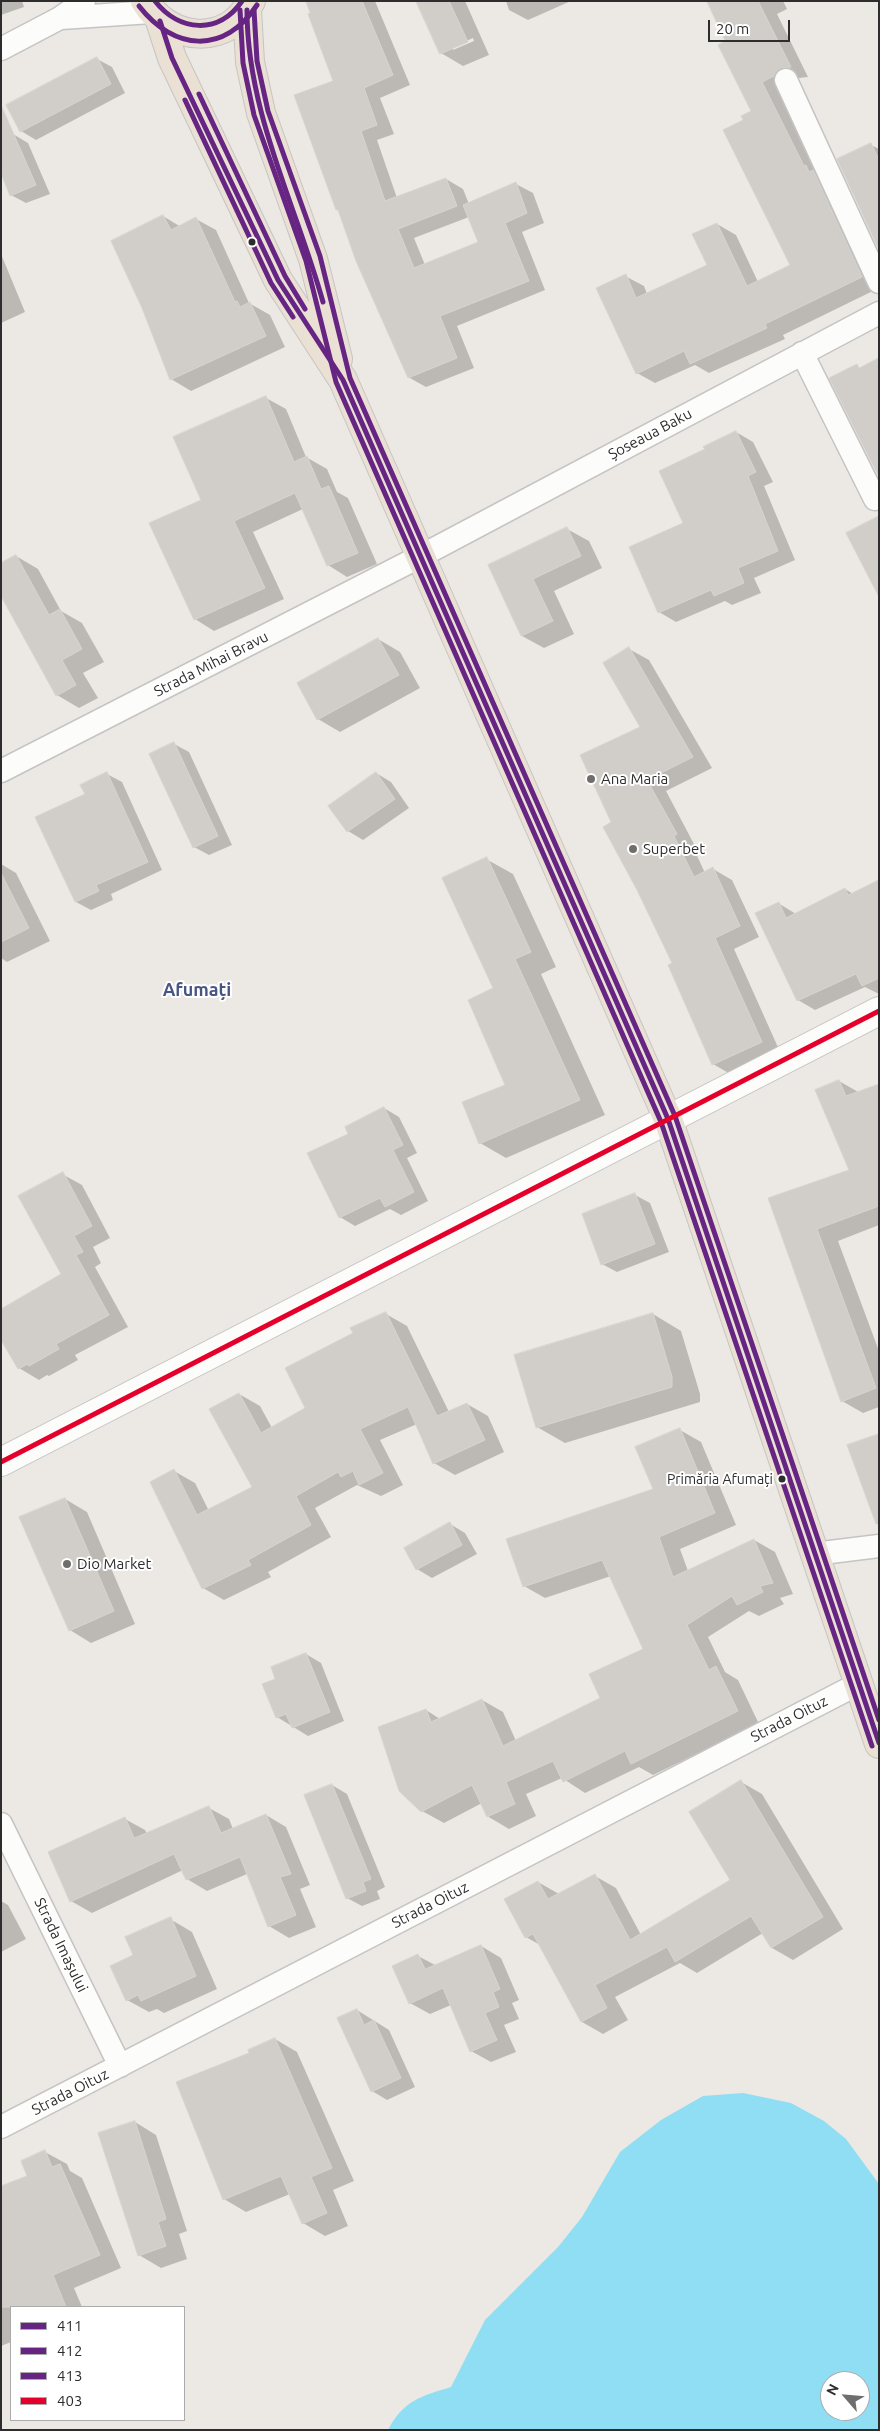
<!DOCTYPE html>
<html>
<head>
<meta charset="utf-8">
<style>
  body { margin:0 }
  #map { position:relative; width:880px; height:2431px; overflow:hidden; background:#ece8e3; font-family:Ubuntu,sans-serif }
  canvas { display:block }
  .frame { position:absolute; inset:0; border:2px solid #2d2d2d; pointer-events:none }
  .legend { position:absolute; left:10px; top:2306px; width:175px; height:115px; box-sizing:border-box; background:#fff; border:1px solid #ababab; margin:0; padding:6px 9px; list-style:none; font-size:15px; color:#2d2d2d }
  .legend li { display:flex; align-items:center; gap:10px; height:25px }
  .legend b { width:25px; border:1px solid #ababab }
  .north { position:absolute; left:820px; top:2371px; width:50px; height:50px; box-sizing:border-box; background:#fff; border:1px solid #ababab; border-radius:50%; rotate:297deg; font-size:14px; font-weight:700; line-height:20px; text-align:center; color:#2d2d2d }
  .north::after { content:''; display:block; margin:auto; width:18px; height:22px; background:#706e6d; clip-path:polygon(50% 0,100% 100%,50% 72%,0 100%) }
  .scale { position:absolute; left:708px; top:20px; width:82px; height:22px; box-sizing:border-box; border:2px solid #2d2d2d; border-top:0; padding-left:6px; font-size:15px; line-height:18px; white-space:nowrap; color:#2d2d2d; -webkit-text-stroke:4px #fff; paint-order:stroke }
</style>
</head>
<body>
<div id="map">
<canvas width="880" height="2431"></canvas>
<div class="frame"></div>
<ul class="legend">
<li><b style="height:6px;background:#662483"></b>411</li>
<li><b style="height:6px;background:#662483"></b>412</li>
<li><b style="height:6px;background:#662483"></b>413</li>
<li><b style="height:6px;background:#e4002b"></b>403</li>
</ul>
<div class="north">N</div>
<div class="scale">20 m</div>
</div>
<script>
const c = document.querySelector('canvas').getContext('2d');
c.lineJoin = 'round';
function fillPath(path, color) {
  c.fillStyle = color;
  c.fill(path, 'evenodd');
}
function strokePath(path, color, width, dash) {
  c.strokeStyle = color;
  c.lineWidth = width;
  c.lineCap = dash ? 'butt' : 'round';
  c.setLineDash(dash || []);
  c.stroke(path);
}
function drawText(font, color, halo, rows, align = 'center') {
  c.font = font + ' Ubuntu,sans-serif';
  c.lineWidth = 4;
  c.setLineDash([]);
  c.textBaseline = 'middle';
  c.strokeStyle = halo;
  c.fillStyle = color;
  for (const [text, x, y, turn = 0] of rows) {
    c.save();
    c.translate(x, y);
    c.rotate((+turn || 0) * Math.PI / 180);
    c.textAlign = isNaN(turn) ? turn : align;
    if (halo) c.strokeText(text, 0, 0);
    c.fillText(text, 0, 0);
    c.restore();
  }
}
fillPath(new Path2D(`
  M 743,2093 L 791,2103 L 824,2121 L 846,2139 L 879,2184 L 879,2430 L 388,2430 C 403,2401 421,2396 451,2387 L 485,2320 L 558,2247 L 582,2217 L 620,2152 L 661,2120 L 703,2096 ZM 830,2381 L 860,2381 L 860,2411 L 830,2411 Z`), '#90def3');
fillPath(new Path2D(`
  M 1,1 L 22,1 L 24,7 L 1,15 Z
  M 307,1 L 375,1 L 410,85 L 380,98 L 394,134 L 377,140 L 397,198 L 446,179 L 463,189 L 469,204 L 516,184 L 533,193 L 544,223 L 522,232 L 545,290 L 457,326 L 474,368 L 426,387 L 408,377 L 340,211 L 337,209 L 334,82 ZM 469,217 L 479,242 L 425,265 L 414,238 Z
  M 417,1 L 465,1 L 489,55 L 463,66 L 441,53 ZM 473,38 L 474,41 L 453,50 L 453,47 Z
  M 506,1 L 571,1 L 528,20 L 509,10 Z
  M 708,1 L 783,1 L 787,9 L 777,14 L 808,77 L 799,78 L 792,86 L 879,288 L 783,335 L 785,339 L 709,373 L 695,365 L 655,383 L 637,373 L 625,276 L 644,286 L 647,294 L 708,265 L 717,224 L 736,235 L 758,282 L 791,266 L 744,121 L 753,112 L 727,41 Z
  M 97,59 L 112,67 L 125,93 L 36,140 L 21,131 Z
  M 13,134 L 28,143 L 50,194 L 26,203 L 11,195 Z
  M 871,145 L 879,149 L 879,247 Z
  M 163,216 L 181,227 L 196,219 L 216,230 L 249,303 L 270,315 L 285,347 L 191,391 L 171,379 L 143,307 Z
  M 1,254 L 25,312 L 1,323 Z
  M 266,398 L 286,409 L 306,457 L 327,469 L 337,492 L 348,498 L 377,564 L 347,577 L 328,565 L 303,509 L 253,532 L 284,599 L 214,631 L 195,619 L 202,500 Z
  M 736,432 L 753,442 L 773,482 L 764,486 L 795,560 L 754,578 L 761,593 L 732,605 L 725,601 L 676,622 L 659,612 L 706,450 Z
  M 567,529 L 589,541 L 602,568 L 554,591 L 574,634 L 544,648 L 522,636 L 489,566 Z
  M 16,556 L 38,569 L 61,611 L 82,623 L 104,662 L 83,673 L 98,698 L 79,708 L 57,695 Z
  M 378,639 L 400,652 L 420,688 L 340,732 L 318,719 Z
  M 629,649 L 649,660 L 712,768 L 666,791 L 695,846 L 693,847 L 705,873 L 713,869 L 732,880 L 759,937 L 734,949 L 781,1054 L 732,1075 L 713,1064 L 673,964 L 613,823 L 642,727 Z
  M 174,744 L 189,752 L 232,845 L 209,855 L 194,847 Z
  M 376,773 L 391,782 L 409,808 L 363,840 L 348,831 Z
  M 107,774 L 122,782 L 162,870 L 111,894 L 113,900 L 91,910 L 76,902 L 37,818 L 86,795 Z
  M 486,859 L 513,874 L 556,967 L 541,974 L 605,1115 L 506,1158 L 480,1143 L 506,1085 L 495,989 Z
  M 1,864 L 16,873 L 50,941 L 7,962 L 1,958 Z
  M 879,881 L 879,994 L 865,987 L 815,1010 L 798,1000 L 778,903 L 796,914 L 845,889 L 853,894 Z
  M 839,1081 L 860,1093 L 879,1085 L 879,1225 L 838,1241 L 879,1351 L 879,1407 L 863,1413 L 842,1401 L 769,1199 L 850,1170 Z
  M 384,1108 L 399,1117 L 417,1153 L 407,1158 L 428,1201 L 401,1215 L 390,1209 L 355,1226 L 340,1217 L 350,1134 Z
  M 62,1174 L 82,1185 L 110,1238 L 93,1247 L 101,1263 L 95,1267 L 128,1327 L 75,1355 L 78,1360 L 49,1376 L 47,1375 L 39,1380 L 19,1368 L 63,1275 Z
  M 635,1195 L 650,1203 L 669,1252 L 617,1272 L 602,1264 Z
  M 386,1314 L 407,1326 L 449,1412 L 467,1404 L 488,1416 L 504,1452 L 455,1475 L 434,1463 L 417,1424 L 380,1440 L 403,1485 L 381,1496 L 357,1485 L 315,1508 L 331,1537 L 268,1572 L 271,1577 L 224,1600 L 203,1588 L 174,1471 L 195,1483 L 209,1511 L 254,1488 L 239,1394 L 260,1406 L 272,1428 L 307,1408 L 354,1333 Z
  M 653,1314 L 681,1331 L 700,1394 L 700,1402 L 565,1443 L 537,1427 Z
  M 680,1430 L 701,1442 L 736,1525 L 680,1549 L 688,1571 L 754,1540 L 775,1552 L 793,1594 L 780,1598 L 784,1604 L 759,1616 L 749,1611 L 708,1637 L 725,1672 L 738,1680 L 759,1724 L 653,1775 L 639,1767 L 585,1793 L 562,1778 L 526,1794 L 536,1816 L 509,1829 L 487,1816 L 482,1803 L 444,1823 L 422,1811 L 426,1710 L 440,1719 L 482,1700 L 503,1712 L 516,1741 L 602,1699 L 644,1650 L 611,1576 L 545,1598 L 524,1586 L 655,1490 Z
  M 65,1499 L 87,1512 L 135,1624 L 91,1643 L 70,1630 Z
  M 450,1524 L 465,1533 L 477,1554 L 432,1578 L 417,1569 Z
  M 306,1654 L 321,1663 L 344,1721 L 308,1736 L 277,1717 L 277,1679 Z
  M 741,1782 L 762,1794 L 843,1929 L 793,1960 L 772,1948 L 763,1933 L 697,1973 L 680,1963 L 615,1997 L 628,2020 L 603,2034 L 582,2022 L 540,1945 L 526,1937 L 538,1882 L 559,1894 L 595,1876 L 616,1888 L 641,1935 L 732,1881 Z
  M 332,1785 L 347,1794 L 385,1887 L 377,1891 L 380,1899 L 362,1906 L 347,1898 Z
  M 209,1808 L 229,1819 L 233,1829 L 266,1815 L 286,1827 L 310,1885 L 300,1889 L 316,1927 L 289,1938 L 269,1926 L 247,1874 L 207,1891 L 187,1879 L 183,1870 L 92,1913 L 71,1901 L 125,1819 L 145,1830 L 147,1834 Z
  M 1,1901 L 8,1905 L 26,1939 L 1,1952 Z
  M 170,1919 L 192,1932 L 217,1989 L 164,2013 L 157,2009 L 149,2012 L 127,2000 L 135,1956 Z
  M 481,1946 L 501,1958 L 519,2000 L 512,2003 L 519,2019 L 504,2025 L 516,2052 L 491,2062 L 471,2051 L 451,2005 L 430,2014 L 410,2003 L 418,1956 L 435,1965 Z
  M 357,2010 L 389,2030 L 415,2087 L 387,2100 L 372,2091 Z
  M 275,2039 L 297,2052 L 354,2181 L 333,2190 L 348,2226 L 325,2236 L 303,2223 L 290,2194 L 246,2212 L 224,2199 L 251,2054 Z
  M 135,2122 L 156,2135 L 187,2231 L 179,2234 L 187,2259 L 161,2268 L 139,2255 Z
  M 45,2152 L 67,2164 L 70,2171 L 82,2178 L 121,2268 L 74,2288 L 82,2307 L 11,2307 L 11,2342 L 1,2346 L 1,2188 L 29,2176 Z`), '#0003');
const building = new Path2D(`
  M 306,1 L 362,1 L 393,75 L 364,88 L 377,125 L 361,131 L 385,201 L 446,178 L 457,206 L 398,229 L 414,268 L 478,242 L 463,205 L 516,182 L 527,213 L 505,223 L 529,281 L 440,316 L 457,358 L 408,378 L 356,261 L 338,210 L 336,210 L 294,95 L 333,81 L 308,14 L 310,13 Z
  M 416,1 L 449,1 L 468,42 L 440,54 Z
  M 707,1 L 758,1 L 791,67 L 780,68 L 774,76 L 762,82 L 804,166 L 806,165 L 809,172 L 813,170 L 862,277 L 765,324 L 767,328 L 690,364 L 684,351 L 636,374 L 596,288 L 626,274 L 636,298 L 707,265 L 692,234 L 717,223 L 747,286 L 790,265 L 723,130 L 743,120 L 741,116 L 751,111 L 718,45 L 725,41 Z
  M 97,57 L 111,84 L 20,132 L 6,105 Z
  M 1,105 L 36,185 L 10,196 L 1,173 Z
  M 871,143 L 879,160 L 879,250 L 837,159 Z
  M 163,215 L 171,230 L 196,217 L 235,302 L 237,301 L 240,307 L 250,302 L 266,336 L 170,380 L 142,308 L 111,241 Z
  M 879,358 L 879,477 L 829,378 L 857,364 L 859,368 Z
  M 266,396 L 294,462 L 307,456 L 321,489 L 329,486 L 358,553 L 327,566 L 295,493 L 234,521 L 265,588 L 194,620 L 149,523 L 201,500 L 173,437 Z
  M 736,431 L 756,472 L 748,476 L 778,551 L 738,568 L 744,583 L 714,596 L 711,590 L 658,613 L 629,547 L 683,523 L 659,471 L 705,449 L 703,447 Z
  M 879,516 L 879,597 L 846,533 Z
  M 567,527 L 581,556 L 533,579 L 553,621 L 521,636 L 488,565 Z
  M 16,555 L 49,615 L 60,609 L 82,649 L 62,660 L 76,685 L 56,696 L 1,596 L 1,563 Z
  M 378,638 L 399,675 L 317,720 L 297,683 Z
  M 629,647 L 693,757 L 647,780 L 677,834 L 674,836 L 694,877 L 713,867 L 740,926 L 715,938 L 762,1042 L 712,1065 L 668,965 L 672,963 L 637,890 L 603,827 L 611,822 L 580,755 L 640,727 L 603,663 Z
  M 174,742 L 218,836 L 193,848 L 149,754 Z
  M 107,772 L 148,862 L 96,885 L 99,891 L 75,902 L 35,817 L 85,794 L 80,785 Z
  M 376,772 L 395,799 L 347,832 L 328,806 Z
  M 487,857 L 531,952 L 515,959 L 580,1100 L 479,1144 L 462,1102 L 505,1085 L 468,1000 L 493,988 L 442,878 Z
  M 1,873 L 29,928 L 1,942 Z
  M 879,880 L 879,978 L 862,986 L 856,974 L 797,1001 L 755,913 L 779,902 L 786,918 L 845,888 L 848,895 Z
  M 839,1080 L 846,1096 L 879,1084 L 879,1206 L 817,1229 L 876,1388 L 841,1402 L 768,1198 L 849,1170 L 815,1090 Z
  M 384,1107 L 403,1145 L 393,1150 L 414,1192 L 385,1207 L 380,1198 L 339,1218 L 307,1153 L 348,1134 L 345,1127 Z
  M 63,1172 L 92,1226 L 74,1236 L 83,1252 L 76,1255 L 109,1315 L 56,1344 L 59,1349 L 29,1366 L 28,1364 L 18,1369 L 1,1340 L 1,1309 L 61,1274 L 18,1196 Z
  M 635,1193 L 655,1244 L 601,1265 L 582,1214 Z
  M 386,1312 L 437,1416 L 467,1403 L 485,1440 L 433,1464 L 408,1407 L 360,1429 L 383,1473 L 359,1485 L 353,1471 L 341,1477 L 338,1472 L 296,1496 L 311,1525 L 248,1560 L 251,1565 L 202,1589 L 150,1482 L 174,1469 L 197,1515 L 252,1487 L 209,1409 L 239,1393 L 261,1433 L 305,1408 L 285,1368 L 353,1333 L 350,1328 Z
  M 653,1313 L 672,1377 L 672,1387 L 536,1428 L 514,1355 Z
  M 680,1428 L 715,1513 L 659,1537 L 673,1577 L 754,1539 L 773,1583 L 760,1586 L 763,1592 L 737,1605 L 732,1596 L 687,1625 L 709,1670 L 716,1666 L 738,1711 L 631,1764 L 625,1751 L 563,1782 L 553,1761 L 506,1782 L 515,1804 L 487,1817 L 472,1785 L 421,1812 L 399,1791 L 378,1727 L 426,1709 L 431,1722 L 482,1699 L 503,1746 L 600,1698 L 589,1674 L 643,1649 L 602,1560 L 523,1587 L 506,1539 L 653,1489 L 635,1447 Z
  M 879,1434 L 879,1524 L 876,1524 L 847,1445 Z
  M 65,1498 L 114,1611 L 69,1631 L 19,1517 Z
  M 450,1522 L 462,1545 L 416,1570 L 404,1548 Z
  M 306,1653 L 330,1712 L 292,1728 L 286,1714 L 276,1718 L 262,1684 L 275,1679 L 271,1667 Z
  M 741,1780 L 823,1917 L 771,1948 L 751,1916 L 675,1962 L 667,1947 L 595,1985 L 607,2008 L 581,2022 L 533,1934 L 525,1938 L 504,1899 L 538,1881 L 548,1899 L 595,1874 L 630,1940 L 730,1880 L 689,1812 Z
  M 332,1784 L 371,1879 L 363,1882 L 366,1891 L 346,1899 L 304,1795 Z
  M 209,1806 L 221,1833 L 266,1814 L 291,1874 L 280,1877 L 296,1915 L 268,1927 L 240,1857 L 186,1880 L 174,1854 L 70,1902 L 48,1852 L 125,1817 L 134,1838 Z
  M 171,1917 L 196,1976 L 141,2001 L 138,1995 L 126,2001 L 110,1966 L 133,1955 L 125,1937 Z
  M 481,1945 L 500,1989 L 493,1992 L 499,2007 L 485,2013 L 497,2040 L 470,2052 L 443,1988 L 409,2004 L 392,1966 L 418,1954 L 425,1969 Z
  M 357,2009 L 364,2025 L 374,2020 L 401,2078 L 371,2092 L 337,2018 Z
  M 275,2038 L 332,2168 L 311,2177 L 327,2213 L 302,2224 L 281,2176 L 223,2200 L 176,2082 L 249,2053 L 248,2050 Z
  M 135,2121 L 166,2219 L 158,2222 L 166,2246 L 138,2256 L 98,2133 Z
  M 45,2150 L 52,2167 L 60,2164 L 100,2255 L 53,2275 L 66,2307 L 1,2307 L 1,2186 L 27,2176 L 21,2161 Z`);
fillPath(building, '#d1ceca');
strokePath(building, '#d7d4cf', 1);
const minor = new Path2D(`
  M 61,18 L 151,12
  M 1,49 L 60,18 L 84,1
  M 786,80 L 879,282
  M 802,353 L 875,499
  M 1,771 L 421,556 L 879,313
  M 814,1554 L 879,1546
  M 1,1824 L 120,2066
  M 1,2127 L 858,1684`);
const secondary = new Path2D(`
  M 1,1462 L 879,1011`);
const trunk = new Path2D(`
  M 145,1 C 169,42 229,47 251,1
  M 247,10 L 250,62 L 261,113 L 313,259 L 338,359
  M 160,21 L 172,58 L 278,280 L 343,380 L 668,1119 L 879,1744`);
strokePath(minor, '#c5c4c4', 25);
strokePath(secondary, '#c5c4c4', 30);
strokePath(trunk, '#c6c5c3', 30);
strokePath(minor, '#fcfcfb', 22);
strokePath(secondary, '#fcfcfb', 28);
strokePath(trunk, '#eae0d4', 28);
strokePath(new Path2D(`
  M 247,10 C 247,113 296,205 323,302
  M 160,21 L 172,58 L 278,280 L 343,380 L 668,1119 L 879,1743`), '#662483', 5);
strokePath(new Path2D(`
  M 139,6 C 174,51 224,55 257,5
  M 240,10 L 243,63 L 254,115 L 306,261 L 336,382 L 661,1122 L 872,1746
  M 185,100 L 271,283 L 293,317`), '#662483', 5);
strokePath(new Path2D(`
  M 155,1 C 179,32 219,35 242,1
  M 254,10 L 257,61 L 268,111 L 320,256 L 350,378 L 675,1116 L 879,1720
  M 199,94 L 285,276 L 305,309`), '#662483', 5);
strokePath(new Path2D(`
  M 1,1462 L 879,1011`), '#e4002b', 5);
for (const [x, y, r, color] of [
  [252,242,4.5,"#2d2d2d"],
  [591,779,5,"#706e6d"],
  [633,849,5,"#706e6d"],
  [782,1479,4.5,"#2d2d2d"],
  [67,1564,5,"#706e6d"]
]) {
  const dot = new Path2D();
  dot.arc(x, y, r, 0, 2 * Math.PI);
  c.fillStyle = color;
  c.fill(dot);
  strokePath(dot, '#fff', 2);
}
drawText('14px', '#2d2d2d', '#fff', [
  ["Primăria Afumați",773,1479]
], 'right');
drawText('15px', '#2d2d2d', '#fff', [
  ["Șoseaua Baku",650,434,-28],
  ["Strada Mihai Bravu",211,664,-27],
  ["Strada Oituz",789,1719,-27],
  ["Strada Oituz",430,1905,-27],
  ["Strada Imașului",61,1945,64],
  ["Strada Oituz",70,2092,-27]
]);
drawText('15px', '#2d2d2d', '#fff', [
  ["Ana Maria",601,779],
  ["Superbet",643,849],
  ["Dio Market",77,1564]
], 'left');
drawText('bold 18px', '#485683', '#fff', [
  ["Afumați",197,990]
]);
</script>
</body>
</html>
